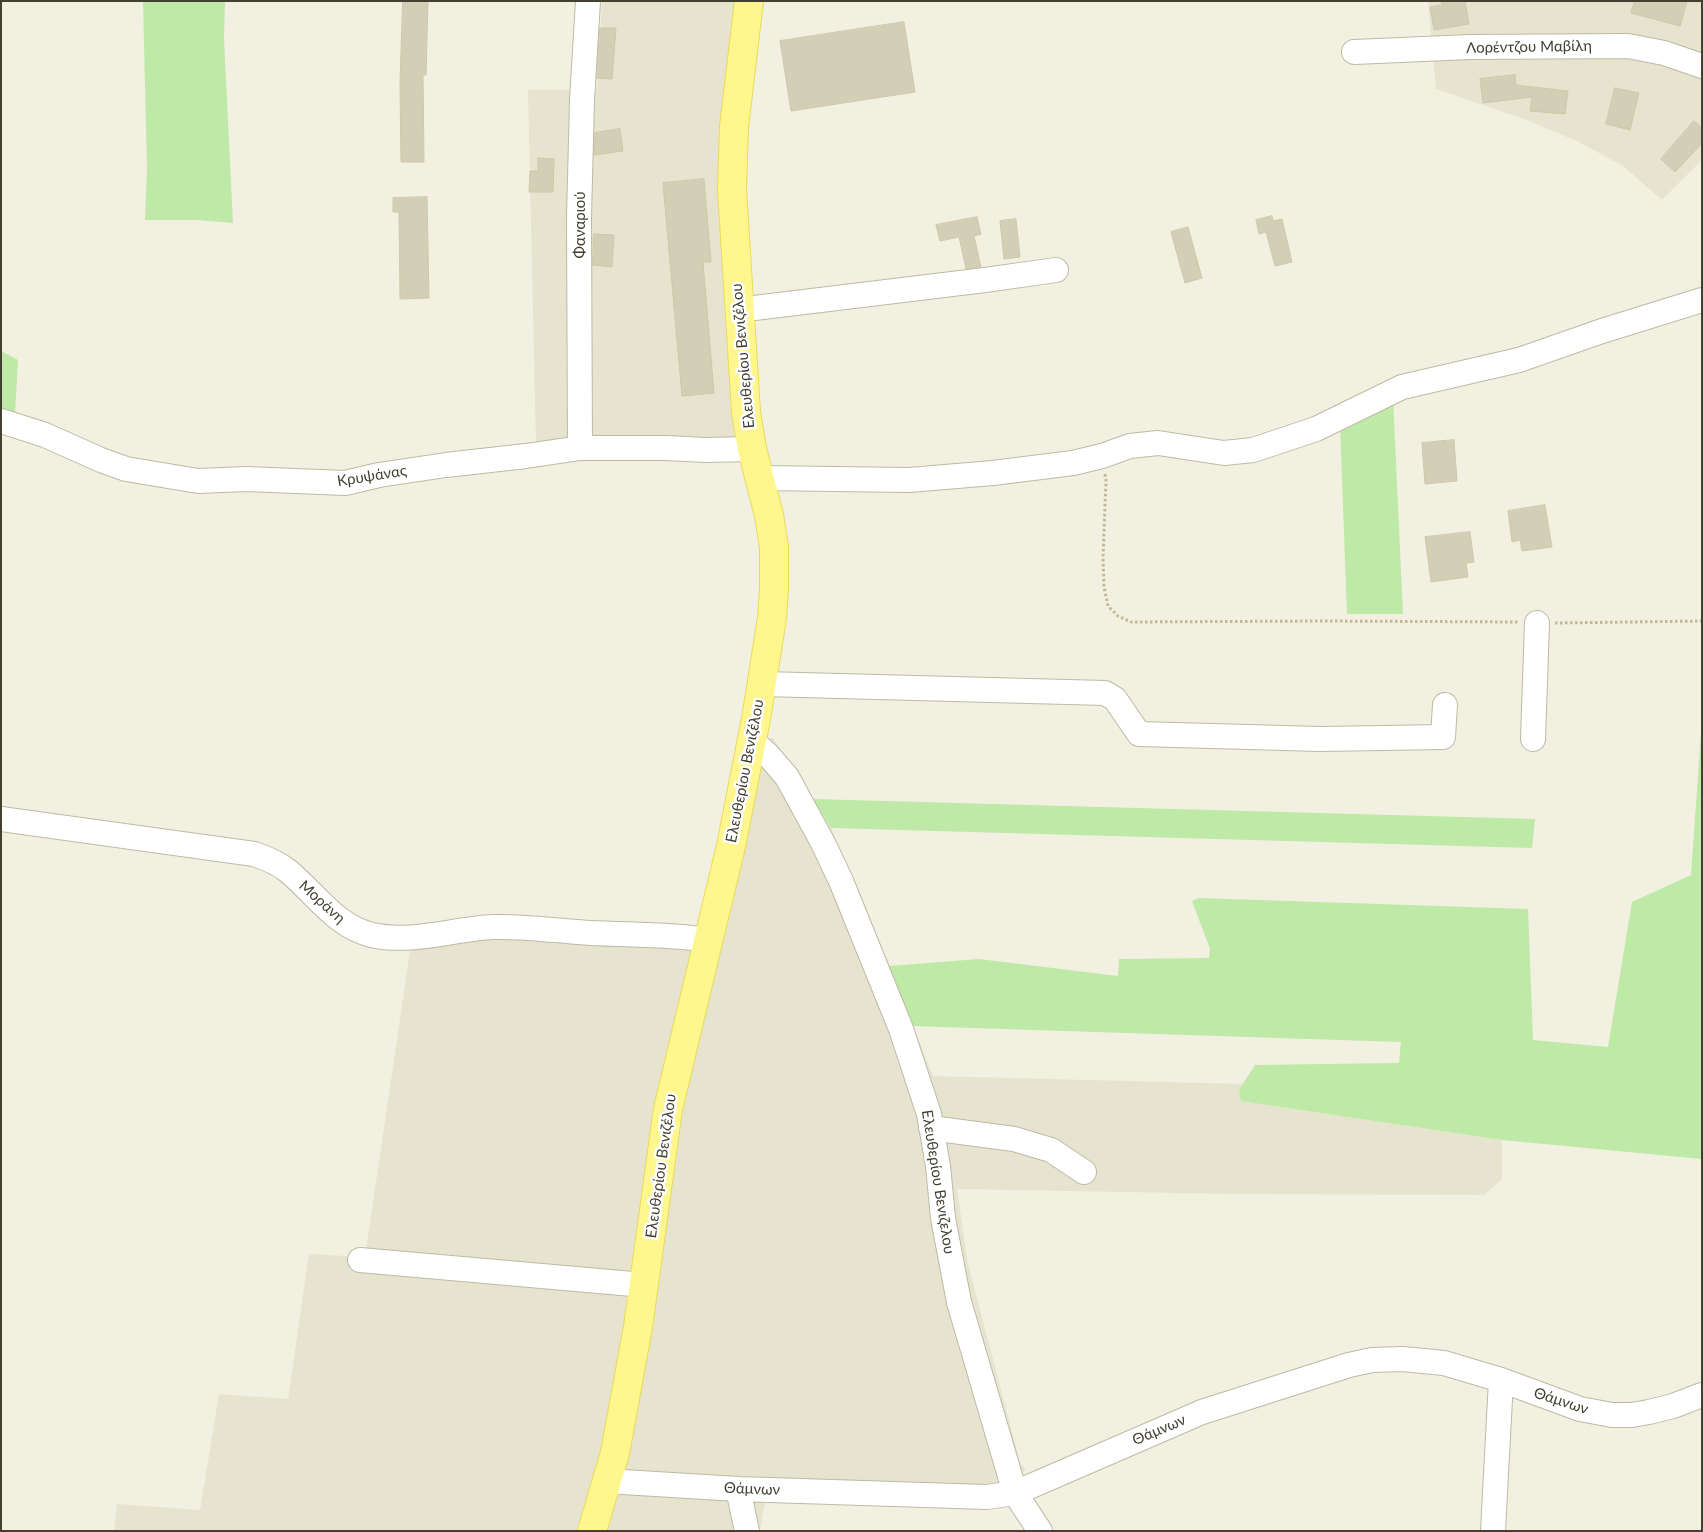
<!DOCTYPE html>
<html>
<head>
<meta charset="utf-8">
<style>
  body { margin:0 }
  #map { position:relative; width:1703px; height:1532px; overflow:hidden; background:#f2f0e1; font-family:Lato,sans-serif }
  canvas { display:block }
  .frame { position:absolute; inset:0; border:2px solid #434032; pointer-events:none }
</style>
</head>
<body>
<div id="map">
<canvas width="1703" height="1532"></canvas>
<div class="frame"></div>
</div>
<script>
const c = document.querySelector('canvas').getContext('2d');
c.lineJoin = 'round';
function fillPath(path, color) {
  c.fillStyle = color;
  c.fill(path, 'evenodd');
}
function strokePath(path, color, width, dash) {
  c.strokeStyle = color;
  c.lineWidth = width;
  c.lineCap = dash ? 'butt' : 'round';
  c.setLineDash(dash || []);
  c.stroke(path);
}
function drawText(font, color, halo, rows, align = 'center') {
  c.font = font + ' Lato,sans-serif';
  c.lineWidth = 5;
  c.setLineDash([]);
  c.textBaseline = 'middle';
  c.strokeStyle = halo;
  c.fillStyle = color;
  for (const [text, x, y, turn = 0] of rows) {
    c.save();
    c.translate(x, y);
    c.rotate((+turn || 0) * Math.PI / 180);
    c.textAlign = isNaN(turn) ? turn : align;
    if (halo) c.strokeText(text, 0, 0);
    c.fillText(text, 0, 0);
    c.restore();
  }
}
fillPath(new Path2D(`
  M 602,1 L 744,1 L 745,444 L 536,445 L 528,90 L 597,89 Z
  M 1428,1 L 1702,1 L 1702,160 L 1662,200 L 1623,166 L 1579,142 L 1524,119 L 1436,89 Z
  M 773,738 L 831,828 L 889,966 L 933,1076 L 1243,1084 L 1239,1090 L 1242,1101 L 1502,1140 L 1502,1179 L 1484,1195 L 1236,1194 L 957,1189 L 968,1264 L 1020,1462 L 1025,1469 L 1009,1501 L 766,1497 L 760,1529 L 761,1531 L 114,1531 L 117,1504 L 200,1510 L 219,1394 L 288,1399 L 309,1254 L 365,1257 L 411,944 L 475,937 L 702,942 L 744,740 Z`), '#e6e4cf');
fillPath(new Path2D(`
  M 143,1 L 225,1 L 224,39 L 233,223 L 198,220 L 145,220 L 147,169 Z
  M 1,351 L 18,360 L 15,414 L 1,410 Z
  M 1393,397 L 1403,614 L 1347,614 L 1340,425 Z
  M 1702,718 L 1702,1159 L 1502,1140 L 1241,1101 L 1239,1090 L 1255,1065 L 1399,1063 L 1401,1042 L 912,1026 L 889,966 L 979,959 L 1118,976 L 1119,959 L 1209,958 L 1210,949 L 1192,901 L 1199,898 L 1528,909 L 1533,1040 L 1608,1047 L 1632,902 L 1691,875 Z
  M 813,799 L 1535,819 L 1532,848 L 831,828 Z`), '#bee9a7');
const building = new Path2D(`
  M 403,1 L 428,1 L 426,75 L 423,75 L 424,162 L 401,162 L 400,83 Z
  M 1441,1 L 1465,1 L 1469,24 L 1434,30 L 1430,7 L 1442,5 Z
  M 1635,1 L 1687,1 L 1680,26 L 1631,13 Z
  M 904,22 L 915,92 L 791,111 L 780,41 Z
  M 600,28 L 616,28 L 612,79 L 597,78 Z
  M 1515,75 L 1516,85 L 1568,91 L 1565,114 L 1530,111 L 1532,97 L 1483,103 L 1480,79 Z
  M 1615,88 L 1639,93 L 1630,130 L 1606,124 Z
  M 1694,121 L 1702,128 L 1702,143 L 1675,172 L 1661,159 Z
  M 620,129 L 623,151 L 594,155 L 595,133 Z
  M 538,158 L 554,159 L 553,192 L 529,192 L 530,171 L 538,171 Z
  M 704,179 L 711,262 L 703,262 L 714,393 L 682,396 L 663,183 Z
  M 427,197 L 429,298 L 400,299 L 399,212 L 393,212 L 393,198 Z
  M 1272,216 L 1273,221 L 1282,219 L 1292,262 L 1275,266 L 1266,232 L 1259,234 L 1256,220 Z
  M 977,217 L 981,234 L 974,236 L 981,267 L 966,269 L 959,237 L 940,241 L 936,225 Z
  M 1016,219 L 1020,257 L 1004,259 L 1000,221 Z
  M 1188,227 L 1202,278 L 1185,283 L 1171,232 Z
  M 594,234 L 614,235 L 612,267 L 593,265 Z
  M 1454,440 L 1457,481 L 1425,484 L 1422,443 Z
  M 1545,505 L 1552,547 L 1522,551 L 1520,540 L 1512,542 L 1508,511 Z
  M 1470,532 L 1474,562 L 1466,563 L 1468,577 L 1431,582 L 1425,537 Z`);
fillPath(building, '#d3ceb6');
strokePath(building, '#cfc8a9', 1);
const minor = new Path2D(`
  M 1354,52 L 1470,47 L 1628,46 L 1664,53 L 1702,66
  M 738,310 L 985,280 L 1056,270
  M 1,421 L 45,435 L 101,460 L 126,469 L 198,481 L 246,479 L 345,483 L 379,475 L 446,465 L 526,456 L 580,448 L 666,448 L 705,450 L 752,449
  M 580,448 L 579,217 L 582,100 L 588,1
  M 760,478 L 909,480 L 993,473 L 1073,463 L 1102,456 L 1130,446 L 1158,443 L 1224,453 L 1253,450 L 1316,429 L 1402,387 L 1519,360 L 1602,331 L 1702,300
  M 763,684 L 1105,693 L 1115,699 L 1139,734 L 1320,739 L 1443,737 L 1445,705
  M 1533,739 L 1537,623
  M 752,741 L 768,755 L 787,777 L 823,843 L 841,881 L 901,1029 L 929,1114 L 938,1166 L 943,1218 L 959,1302 L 1015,1493 L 1040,1531
  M 1,819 L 254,854 C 266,858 278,863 288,871 C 316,894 335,926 372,935 C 411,944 453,929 493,927 C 525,926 559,931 591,933 C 631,935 670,934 709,940
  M 931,1128 L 1014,1139 L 1051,1150 L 1084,1172
  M 360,1260 L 644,1285
  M 606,1481 L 738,1489 L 987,1497 L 1015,1493 L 1202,1412 L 1349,1365 L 1372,1360 L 1403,1359 L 1444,1363 L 1501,1380 L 1580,1409 L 1612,1415 L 1632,1415 L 1649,1412 L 1673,1406 L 1702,1395
  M 738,1489 L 747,1531
  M 1493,1531 L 1501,1380`);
const major = new Path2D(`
  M 592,1531 L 615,1453 L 638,1327 L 668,1109 L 731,846 L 756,719 L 772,618 L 774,590 L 774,547 L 769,515 L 752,449 L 746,412 L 732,190 L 734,127 L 749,1`);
strokePath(minor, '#bdbaa4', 26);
strokePath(major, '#e9db58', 30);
strokePath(new Path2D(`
  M 1105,474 L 1106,481 L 1103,557 L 1104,587 L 1108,606 L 1118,616 L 1131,622 L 1322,621 L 1519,622
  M 1555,623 L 1702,621`), '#c0b994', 3, [2.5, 2.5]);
strokePath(minor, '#fff', 24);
strokePath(major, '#fff68d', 28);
drawText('15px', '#434032', '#fff', [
  ["Λορέντζου Μαβίλη",1529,47,-1],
  ["Φαναριού",580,225,-90],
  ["Ελευθερίου Βενιζέλου",743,356,-95],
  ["Κρυψάνας",372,476,-9],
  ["Ελευθερίου Βενιζέλου",745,771,-79],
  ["Μοράνη",322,902,42],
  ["Ελευθερίου Βενιζέλου",661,1166,-82],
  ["Ελευθερίου Βενιζελου",938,1182,81],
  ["Θάμνων",1561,1401,18],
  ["Θάμνων",1159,1430,-23],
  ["Θάμνων",752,1489,2]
]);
</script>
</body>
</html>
